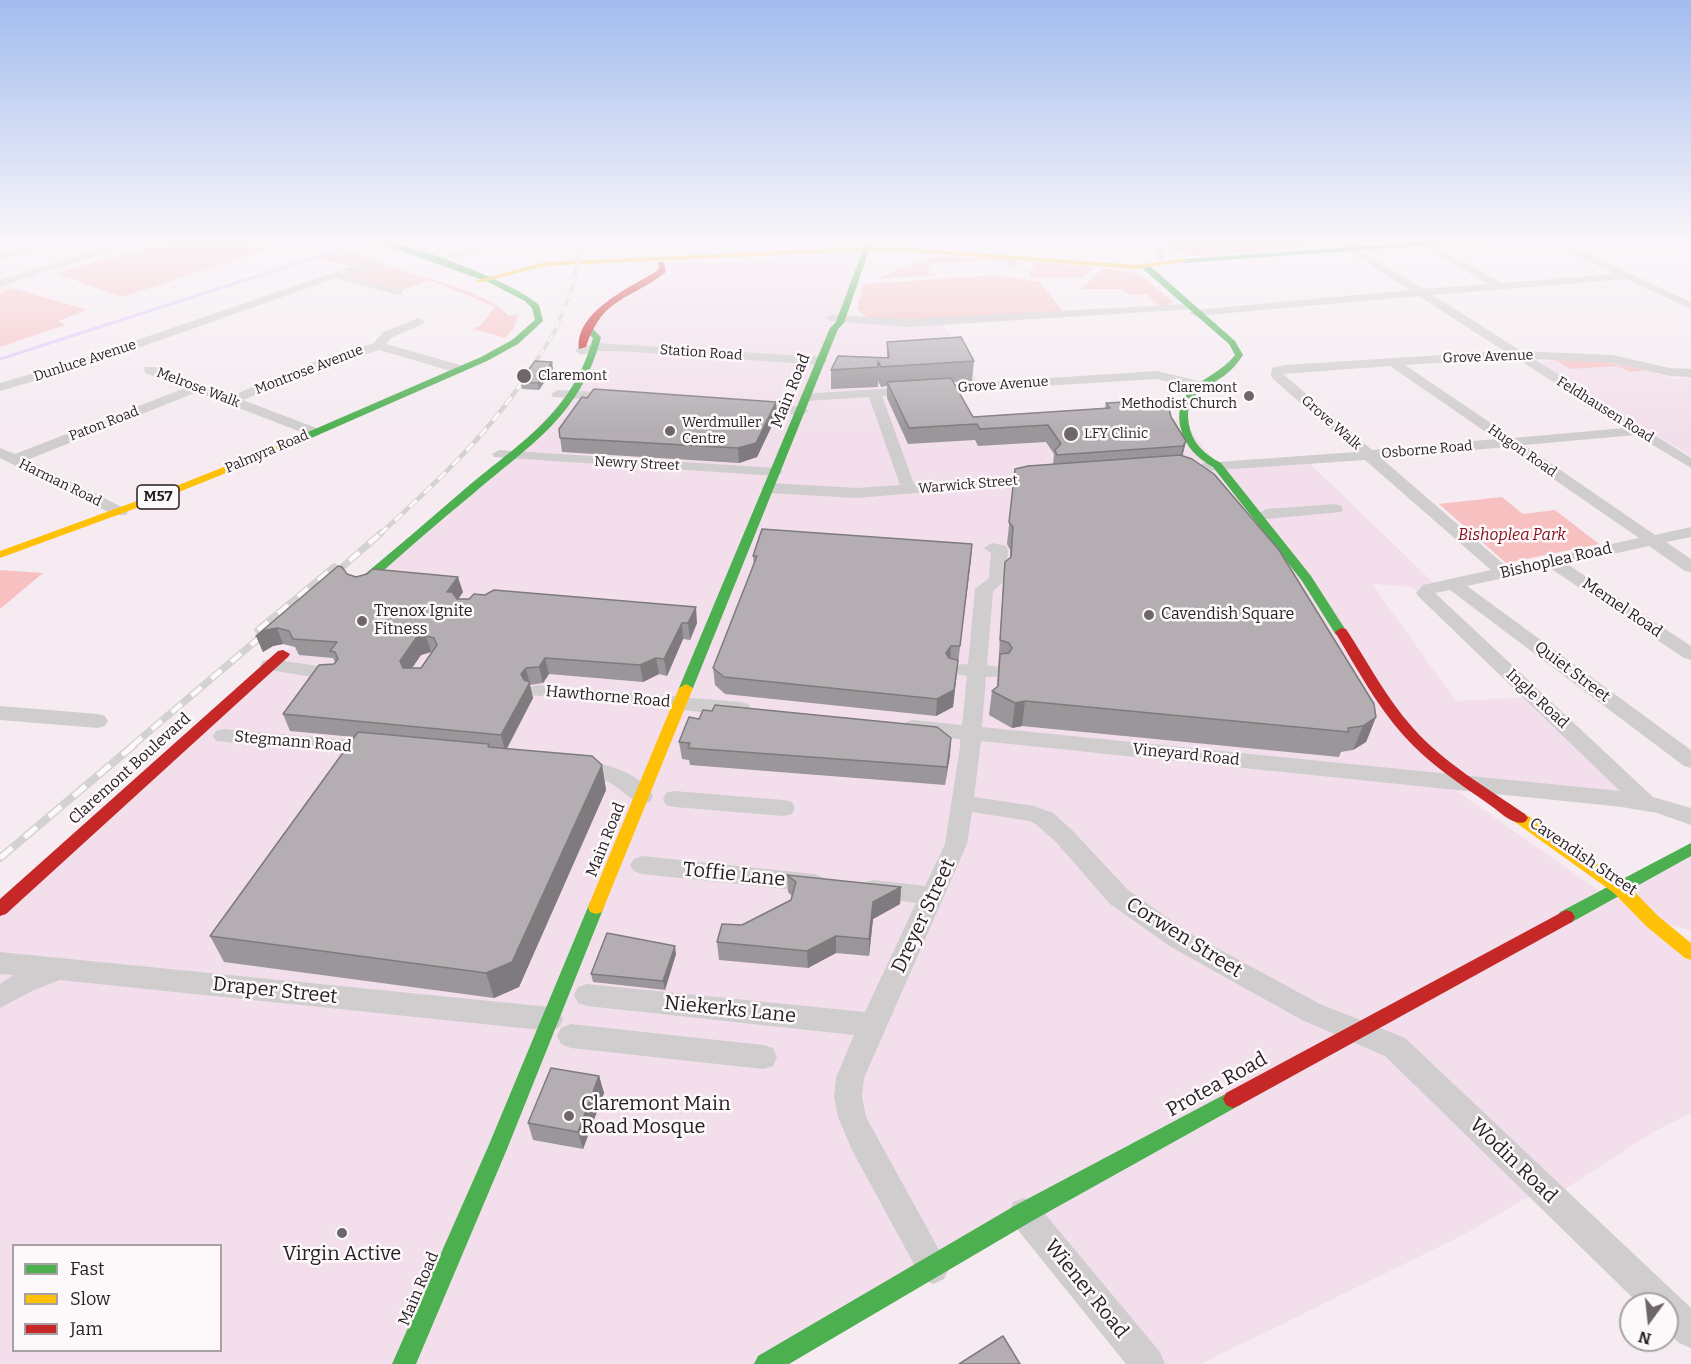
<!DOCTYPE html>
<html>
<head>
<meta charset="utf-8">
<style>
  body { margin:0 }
  #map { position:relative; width:1691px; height:1364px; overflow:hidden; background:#f5ebf1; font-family:Bitter,serif }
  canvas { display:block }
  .legend { position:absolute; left:12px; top:1244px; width:210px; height:108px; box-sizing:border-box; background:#fdf9fb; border:2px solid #a7a1a4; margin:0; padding:8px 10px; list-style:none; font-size:18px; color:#251e22 }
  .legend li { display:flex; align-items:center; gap:12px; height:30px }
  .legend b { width:30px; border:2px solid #a7a1a4 }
  .north { position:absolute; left:1619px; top:1292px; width:60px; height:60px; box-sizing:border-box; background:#fdf9fb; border:2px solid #a7a1a4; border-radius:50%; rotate:195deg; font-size:16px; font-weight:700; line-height:24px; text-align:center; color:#251e22 }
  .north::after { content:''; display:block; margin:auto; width:21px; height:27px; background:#6e666a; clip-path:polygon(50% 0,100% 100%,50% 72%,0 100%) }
</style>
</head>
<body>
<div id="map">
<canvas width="1691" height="1364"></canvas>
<ul class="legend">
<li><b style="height:8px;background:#4caf50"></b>Fast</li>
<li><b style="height:8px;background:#ffc107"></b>Slow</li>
<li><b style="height:8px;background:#c62828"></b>Jam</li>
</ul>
<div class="north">N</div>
</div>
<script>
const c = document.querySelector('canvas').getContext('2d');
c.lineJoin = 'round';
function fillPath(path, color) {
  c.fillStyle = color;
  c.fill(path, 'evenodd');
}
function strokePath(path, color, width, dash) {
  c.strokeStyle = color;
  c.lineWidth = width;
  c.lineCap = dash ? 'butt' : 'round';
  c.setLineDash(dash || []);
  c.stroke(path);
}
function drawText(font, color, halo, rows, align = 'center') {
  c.font = font + ' Bitter,serif';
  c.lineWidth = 5;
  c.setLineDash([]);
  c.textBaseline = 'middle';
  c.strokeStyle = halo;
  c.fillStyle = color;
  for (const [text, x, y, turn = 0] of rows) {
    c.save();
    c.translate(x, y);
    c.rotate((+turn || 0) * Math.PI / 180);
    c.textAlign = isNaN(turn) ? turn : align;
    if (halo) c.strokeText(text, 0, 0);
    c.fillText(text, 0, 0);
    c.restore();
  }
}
fillPath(new Path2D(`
  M 800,239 L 916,239 L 913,246 L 922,251 L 863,255 L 842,319 L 942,322 L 981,387 L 949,389 L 972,433 L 1182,419 L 1217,465 L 1306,460 L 1438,587 L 1427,596 L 1411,587 L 1372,584 L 1456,701 L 1536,697 L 1636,794 L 1443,781 L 1605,895 L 1691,849 L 1691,930 L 1654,921 L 1691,953 L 1691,1113 L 1655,1131 L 1565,1189 L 1549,1196 L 1528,1197 L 1465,1234 L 1201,1364 L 1148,1364 L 1024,1214 L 766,1364 L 0,1364 L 0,909 L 362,583 L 498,470 L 586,374 L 590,321 L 646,281 L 661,264 L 781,259 L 767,252 L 792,248 ZM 14,1246 L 220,1246 L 220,1350 L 14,1350 Z
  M 1552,360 L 1603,362 L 1626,365 L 1675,379 L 1691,377 L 1691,456 L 1544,366 L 1542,362 Z`), '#f2dfeb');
fillPath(new Path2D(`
  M 179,239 L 238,239 L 270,249 L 122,297 L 55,273 Z
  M 1167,239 L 1372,239 L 1379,243 L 1193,256 L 1167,249 Z
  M 344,250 C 362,255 379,264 397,269 C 428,280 487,291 509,316 L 518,315 L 514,328 L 505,338 L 473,329 L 481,325 L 495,307 L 430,280 L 402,290 L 346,275 L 380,262 L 370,260 L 351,266 L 316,258 Z
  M 940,256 L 1015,260 L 1018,267 L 1010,267 L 1006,260 L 932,263 L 933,266 L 924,267 L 929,268 L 928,273 L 938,275 L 876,279 L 923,260 Z
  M 1028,261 L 1096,267 L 1082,278 L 1031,278 L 1027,271 L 1036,270 L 1032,263 L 1027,263 Z
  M 1103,268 L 1140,274 L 1173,302 L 1168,306 L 1159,306 L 1147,294 L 1129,295 L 1123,289 L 1081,289 Z
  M 997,275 L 1040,282 L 1063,312 L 919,320 L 869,319 L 857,309 L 864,284 Z
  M 13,288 L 87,310 L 58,321 L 65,325 L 0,347 L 0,293 Z
  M 1556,360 L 1603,362 L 1645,370 L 1630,372 L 1618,366 L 1570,369 Z
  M 1502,497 L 1523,514 L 1555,510 L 1599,544 L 1506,563 L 1439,504 Z
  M 0,570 L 43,573 L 0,609 Z`), '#f7c1c2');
strokePath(new Path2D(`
  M 0,359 L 360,243`), '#dac9fa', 3);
fillPath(new Path2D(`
  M 50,239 L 65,239 L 0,260 L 0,254 Z
  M 131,239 L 145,239 L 0,287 L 0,280 Z
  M 497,239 L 512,239 L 446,260 L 437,258 Z
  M 1156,239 L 1166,239 L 1164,261 L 1155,259 Z
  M 1410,239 L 1422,239 L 1502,283 L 1614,274 L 1543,239 L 1555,239 L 1691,302 L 1691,309 L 1626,279 L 1433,295 L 1521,351 L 1613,355 L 1670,368 L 1691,369 L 1691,377 L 1670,376 L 1613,363 L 1534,359 L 1691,458 L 1691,468 L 1636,435 L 1524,445 L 1655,535 L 1691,527 L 1691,537 L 1666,542 L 1691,559 L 1691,572 L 1685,571 L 1649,546 L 1567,564 L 1691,646 L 1691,660 L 1684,658 L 1550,568 L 1467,586 L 1691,750 L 1691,768 L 1684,766 L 1450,590 L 1435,593 L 1653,797 L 1691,808 L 1691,825 L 1657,813 L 1622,807 L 981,741 L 974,797 L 1034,806 L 1053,813 L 1072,830 L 1128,890 L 1189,933 L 1320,1004 L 1405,1038 L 1691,1308 L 1691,1348 L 1679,1343 L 1667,1331 L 1667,1304 L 1639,1304 L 1385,1056 L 1302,1020 L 1171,947 L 1110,904 L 1056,842 L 1037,825 L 1030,821 L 972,812 L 967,844 L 864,1078 L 862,1096 L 866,1117 L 949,1268 L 944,1279 L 933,1284 L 922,1279 L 852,1150 L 838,1117 L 834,1096 L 836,1078 L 854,1035 L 587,1006 L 578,1003 L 574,995 L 578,987 L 587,984 L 865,1012 L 916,903 L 866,896 L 862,889 L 866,882 L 874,880 L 925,886 L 945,844 L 960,747 L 960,739 L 913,734 L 906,732 L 903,727 L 906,722 L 913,720 L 962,725 L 967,676 L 950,673 L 947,669 L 950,665 L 968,664 L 975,589 L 989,578 L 991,553 L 984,548 L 992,543 L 1006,546 L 1008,550 L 1006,580 L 993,591 L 987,665 L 1004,668 L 1007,672 L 1004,676 L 986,677 L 982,727 L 1620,791 L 1419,597 L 1416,593 L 1423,585 L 1491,570 L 1365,460 L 1204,471 L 1197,467 L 1204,463 L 1356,452 L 1272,378 L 1271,375 L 1272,368 L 1284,365 L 1504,351 L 1419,296 L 1195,316 L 1189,313 L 1195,310 L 1410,290 L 1347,250 L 1347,246 L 1351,245 L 1423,289 L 1488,284 ZM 1516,358 L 1625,428 L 1513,438 L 1405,365 ZM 1390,366 L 1496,439 L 1372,450 L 1283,374 ZM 1507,447 L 1639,538 L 1507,567 L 1381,458 Z
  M 373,259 L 377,260 L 377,264 L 347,275 L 402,290 L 402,294 L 398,295 L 336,278 L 90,365 L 0,391 L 0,383 L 82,359 Z
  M 1189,304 L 1193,305 L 1193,309 L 908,327 L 831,321 L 825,318 L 831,315 L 908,319 Z
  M 419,318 L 425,322 L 423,324 L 391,338 L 386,344 L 464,366 L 465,369 L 464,372 L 454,372 L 379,350 L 324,367 L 243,400 L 319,429 L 321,432 L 319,435 L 309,435 L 197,392 L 27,460 L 126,509 L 128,512 L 126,515 L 114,515 L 0,458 L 0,448 L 15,454 L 185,388 L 145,373 L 144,370 L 145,367 L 155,367 L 231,396 L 316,361 L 374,343 L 383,332 Z
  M 597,343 L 822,357 L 828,361 L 822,365 L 617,351 L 597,351 L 581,355 L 575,351 L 577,348 Z
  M 1157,371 L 1203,382 L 1205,385 L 1198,389 L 1157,379 L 882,396 L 914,484 L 1040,474 L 1045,476 L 1048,479 L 1045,482 L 857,498 L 769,493 L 761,488 L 769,483 L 857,488 L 900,485 L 869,397 L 807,401 L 800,397 L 802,394 Z
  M 558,390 L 613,393 L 620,397 L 613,401 L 553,397 L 551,394 Z
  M 751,403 L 802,407 L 809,411 L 802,415 L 746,410 L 744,407 Z
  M 499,450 L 776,468 L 783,472 L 776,476 L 494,457 L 492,454 Z
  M 1335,504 L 1341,506 L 1343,509 L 1341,512 L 1266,519 L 1258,514 L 1266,509 Z
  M 270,659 L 332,668 L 339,670 L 342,674 L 339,678 L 332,680 L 263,669 L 260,665 L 263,661 Z
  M 537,685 L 741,702 L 748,704 L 751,709 L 748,714 L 741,716 L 530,695 L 527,691 L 530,687 Z
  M 0,706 L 98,714 L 105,716 L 108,721 L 105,726 L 98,728 L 0,720 Z
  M 223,729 L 373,742 L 380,744 L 383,749 L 380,754 L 373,756 L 216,741 L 213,736 L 216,731 Z
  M 578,760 C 605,763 638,771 653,796 L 650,802 C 633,806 626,792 612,784 C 599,776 585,776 570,772 L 567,767 L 570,762 Z
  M 674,791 L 784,800 L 792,802 L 795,808 L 792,814 L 784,816 L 674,807 L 666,805 L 663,799 L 666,793 Z
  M 642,856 L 814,874 L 822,877 L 826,883 L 822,889 L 814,892 L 642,874 L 634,871 L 630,865 L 634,859 Z
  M 0,952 L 550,1007 L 559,1011 L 563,1019 L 559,1027 L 550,1031 L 60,980 L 32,991 L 0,1008 L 0,984 L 14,975 L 0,974 Z
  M 571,1024 L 763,1045 L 773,1048 L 777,1057 L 773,1066 L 763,1069 L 571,1048 L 561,1044 L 557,1036 L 561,1028 Z
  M 1024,1198 L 1035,1202 L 1160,1352 L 1165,1364 L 1126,1364 L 1013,1224 L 1009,1213 L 1013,1202 Z`), '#d0cdcf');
fillPath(new Path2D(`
  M 368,239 C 402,239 514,282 539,305 L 543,321 L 518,344 L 487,361 L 293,446 L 285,446 L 285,442 L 481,357 L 512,340 L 535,320 L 532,308 L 525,301 L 488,282 Z
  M 867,239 L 873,239 L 844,323 L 838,329 L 693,688 L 686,692 L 681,691 L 679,688 L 830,328 L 836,322 Z
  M 1462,239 L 1489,239 L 1486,241 L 1184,263 L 1180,261 L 1184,259 Z
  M 1143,265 L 1149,265 L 1235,341 L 1243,355 C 1238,363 1232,370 1224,376 C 1200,392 1182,395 1190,429 C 1194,445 1206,455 1221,463 L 1311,576 L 1347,632 L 1346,635 L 1336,635 L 1302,581 L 1213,467 C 1198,459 1185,446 1181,429 C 1171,384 1213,383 1235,355 L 1229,344 L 1143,269 Z
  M 585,327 L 591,327 L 601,337 C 581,415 531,444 474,493 C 437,523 402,554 366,586 L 358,586 L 356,583 L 358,580 C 394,550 430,519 466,488 C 522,441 572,413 593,338 L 585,331 Z
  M 1691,843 L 1691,856 L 1572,922 L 1566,924 L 1560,922 L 1557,917 L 1560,912 Z
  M 596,900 L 602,902 L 604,907 L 507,1149 L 416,1364 L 392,1364 L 488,1147 L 588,907 L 590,902 Z
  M 1233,1090 L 1240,1093 L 1243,1099 L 1240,1105 L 1032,1221 L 789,1364 L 754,1364 L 758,1356 L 1016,1205 Z`), '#4caf50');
fillPath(new Path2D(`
  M 865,247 L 898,247 L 1136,265 L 1184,259 L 1188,261 L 1136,269 L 898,251 L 865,251 L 545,266 L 479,283 L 475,281 L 545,262 Z
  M 289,441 L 294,444 L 293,446 L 164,498 L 0,558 L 0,551 L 156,494 Z
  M 686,684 L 693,688 L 604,907 L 602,912 L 596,914 L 590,912 L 588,907 L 679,688 Z
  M 1520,812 L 1525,814 L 1626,883 L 1658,916 L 1691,943 L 1691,960 L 1685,958 L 1646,926 L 1614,893 L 1515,822 L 1512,818 L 1515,814 Z`), '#ffc107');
fillPath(new Path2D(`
  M 658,262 L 664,262 L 666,272 C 629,301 603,296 586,347 L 579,349 C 575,312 629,288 655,272 L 659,269 Z
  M 1341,628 L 1346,629 C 1368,662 1386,698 1413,728 C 1444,763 1487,788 1525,814 L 1528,818 L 1525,822 C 1513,826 1500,812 1490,805 C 1460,784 1428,763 1404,736 C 1376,705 1356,667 1335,632 Z
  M 283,650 L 290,654 L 288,657 L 6,914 L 0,916 L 0,899 L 278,651 Z
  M 1566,910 L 1572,912 L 1575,917 L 1572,922 L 1240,1105 L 1233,1108 L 1226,1105 L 1223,1099 L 1226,1093 Z`), '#c62828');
const railFar3 = new Path2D(`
  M 531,369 L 554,333 L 573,286 L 581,239`);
const railFar2 = new Path2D(`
  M 380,534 C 435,484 492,431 532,367`);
const railFar1 = new Path2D(`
  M 330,578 L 381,533
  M 258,630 L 334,567
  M 132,746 L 271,628`);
const rail = new Path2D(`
  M 0,858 L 134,745`);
strokePath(railFar3, '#d3d1d2', 4);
strokePath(railFar2, '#d3d1d2', 4.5);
strokePath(railFar1, '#d3d1d2', 7);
strokePath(rail, '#d3d1d2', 8);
strokePath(railFar3, '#fdf9fb', 2, [8]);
strokePath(railFar2, '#fdf9fb', 3, [10]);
strokePath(railFar1, '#fdf9fb', 4.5, [13]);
strokePath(rail, '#fdf9fb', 5, [16]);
fillPath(new Path2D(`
  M 887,342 L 974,361 L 972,381 L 953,382 L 973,417 L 1105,408 L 1106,403 L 1171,417 L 1186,441 L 1182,456 L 1376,717 L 1366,742 L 1353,750 L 1341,752 L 1339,757 L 1022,726 L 1012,728 L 989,715 L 992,691 L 997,687 L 1003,586 L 1005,562 L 1010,558 L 1010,550 L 1007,544 L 1015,469 L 1053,464 L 1054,454 L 1046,442 L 978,446 L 975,440 L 908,444 L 887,398 L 887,386 L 881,387 L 878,381 L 878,387 L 831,389 L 831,370 L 887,358 Z
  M 553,369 L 539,390 L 522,389 L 520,382 Z
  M 777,415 L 757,457 L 739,463 L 562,452 L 559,429 Z
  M 972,544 L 953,707 L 936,716 L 725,694 L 715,685 L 713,668 L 754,565 L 753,556 Z
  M 347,574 L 356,577 L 463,592 L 458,599 L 697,623 L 690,640 L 683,639 L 667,676 L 659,674 L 643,682 L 549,674 L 543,683 L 530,685 L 533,698 L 507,749 L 602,765 L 606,790 L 519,987 L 494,998 L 224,962 L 210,936 L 354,737 L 290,731 L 283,714 L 335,662 L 333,658 L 299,655 L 295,647 L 283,644 L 273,646 L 263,652 L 256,636 ZM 431,652 L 432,652 L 421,668 L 412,668 L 421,655 Z
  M 951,738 L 945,785 L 690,765 L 689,760 L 682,759 L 679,742 Z
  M 787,875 L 901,887 L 900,904 L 873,919 L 869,956 L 836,953 L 808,968 L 719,960 L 717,942 L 742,925 L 791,900 L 792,896 L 788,892 Z
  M 676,954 L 665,990 L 593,982 L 591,974 Z
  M 599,1076 L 604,1093 L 583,1149 L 533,1140 L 528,1123 Z`), '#9b969a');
fillPath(new Path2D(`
  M 552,362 L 553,369 L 539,390 L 538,383 Z
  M 776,402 L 777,415 L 757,457 L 739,463 L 738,448 Z
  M 1186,441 L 1182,458 L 1179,463 L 1183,446 Z
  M 972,544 L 971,560 L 958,662 L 960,646 Z
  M 458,577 L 463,592 L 452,608 L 447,592 Z
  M 696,607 L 697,623 L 690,640 L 688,623 Z
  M 682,623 L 683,639 L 667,676 L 664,659 Z
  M 277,628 L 283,644 L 273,646 L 263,652 L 256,636 L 266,630 Z
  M 426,636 L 431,652 L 421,655 L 405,678 L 400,661 L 416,638 Z
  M 951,646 L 950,663 L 946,653 Z
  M 545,658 L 549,674 L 543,683 L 539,667 Z
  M 656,658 L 659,674 L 643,682 L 640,665 Z
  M 958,660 L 953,707 L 936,716 L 937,699 Z
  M 526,668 L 533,698 L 505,751 L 501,735 L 521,674 Z
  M 1025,701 L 1022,726 L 1012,728 L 1015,703 Z
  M 1376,717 L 1366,742 L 1353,750 L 1363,726 Z
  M 951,738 L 950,756 L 945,785 L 947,767 Z
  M 602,765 L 606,790 L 519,987 L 494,998 L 486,973 Z
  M 901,887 L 900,904 L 873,919 L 869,956 L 869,939 L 873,902 Z
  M 836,936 L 836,953 L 808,968 L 807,951 Z
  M 675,946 L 676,954 L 665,990 L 663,981 Z
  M 599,1076 L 604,1093 L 583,1149 L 578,1132 Z`), '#7e7a7d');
const building = new Path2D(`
  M 961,337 L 974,361 L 881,367 L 878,361 L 878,367 L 831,370 L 838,356 L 889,358 L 887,342 Z
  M 535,361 L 552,362 L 538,383 L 520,382 Z
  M 951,378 L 973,417 L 1110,408 L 1106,403 L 1167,400 L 1171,417 L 1186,441 L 1183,446 L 1057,455 L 1055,450 L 1061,444 L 1048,425 L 980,429 L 977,424 L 909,428 L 887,382 Z
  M 594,389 L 776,402 L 756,443 L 738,448 L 560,438 L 559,429 L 582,397 L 587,398 Z
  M 1180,455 L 1192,459 L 1214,474 L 1279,550 L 1374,704 L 1376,717 L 1363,726 L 1348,728 L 1349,732 L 1025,701 L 1015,703 L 992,691 L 998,686 L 1000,654 L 1009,653 L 1012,648 L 1009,643 L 1000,640 L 1005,562 L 1011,557 L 1013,527 L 1009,522 L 1015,469 L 1028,466 Z
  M 762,529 L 972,544 L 960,646 L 951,646 L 946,653 L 949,658 L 958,660 L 954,690 L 937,699 L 724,677 L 713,668 L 757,556 L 753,556 Z
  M 338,566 L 342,567 L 347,574 L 356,577 L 367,574 L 373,569 L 458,577 L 447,592 L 452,592 L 457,599 L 469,599 L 474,594 L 485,595 L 494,590 L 696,607 L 688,623 L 682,623 L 664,659 L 656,658 L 640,665 L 545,658 L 539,667 L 526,668 L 521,674 L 524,680 L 530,682 L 501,735 L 283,714 L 319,665 L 334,664 L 338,659 L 335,652 L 330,651 L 337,642 L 293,639 L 289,631 L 277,628 L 266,630 L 256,636 ZM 426,636 L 434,638 L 437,645 L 421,668 L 403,668 L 400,661 L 416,638 Z
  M 715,705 L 937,727 L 951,738 L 947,767 L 688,748 L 690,743 L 679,742 L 689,717 L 699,719 L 703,710 L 712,711 Z
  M 358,732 L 489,744 L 488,747 L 592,756 L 602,765 L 512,962 L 486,973 L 210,936 Z
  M 787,875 L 901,887 L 873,902 L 869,939 L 836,936 L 807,951 L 717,942 L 722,924 L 742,925 L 791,900 L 796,882 Z
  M 607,933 L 675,946 L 663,981 L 591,974 Z
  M 551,1068 L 599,1076 L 578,1132 L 528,1123 Z
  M 1003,1336 L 1020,1364 L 959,1364 Z`);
fillPath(building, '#b4aeb3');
strokePath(building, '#7e7a7d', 1.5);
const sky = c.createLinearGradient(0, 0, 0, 430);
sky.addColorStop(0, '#a2bcef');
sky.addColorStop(0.56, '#faf6f9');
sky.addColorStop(1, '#faf6f900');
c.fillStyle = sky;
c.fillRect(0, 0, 1691, 430);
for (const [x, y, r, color] of [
  [524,376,8,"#6e666a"],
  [1249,396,6,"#6e666a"],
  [670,431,6,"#6e666a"],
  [1071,434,8,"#6e666a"],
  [1149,615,6,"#6e666a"],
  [362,621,6,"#6e666a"],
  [569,1116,6,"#6e666a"],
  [342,1233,6,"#6e666a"]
]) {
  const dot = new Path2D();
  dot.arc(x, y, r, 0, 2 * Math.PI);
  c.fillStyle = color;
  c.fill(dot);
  strokePath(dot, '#fdf9fb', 2);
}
drawText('14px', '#251e22', '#fdf9fb', [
  ["Station Road",701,353,4],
  ["Grove Avenue",1488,357,-2],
  ["Dunluce Avenue",85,361,-18],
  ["Montrose Avenue",309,370,-21],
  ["Grove Avenue",1003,385,-4],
  ["Melrose Walk",198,388,21],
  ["Feldhausen Road",1605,410,32],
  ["Grove Walk",1331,423,41],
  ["Paton Road",104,424,-21],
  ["Osborne Road",1427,450,-5],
  ["Hugon Road",1522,451,35],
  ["Palmyra Road",267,452,-23],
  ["Newry Street",637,464,3],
  ["Harman Road",60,483,26],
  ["Warwick Street",968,485,-5]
]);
drawText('14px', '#251e22', '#fdf9fb', [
  ["Claremont",538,376],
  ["Claremont",1237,388,"right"],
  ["Methodist Church",1237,404,"right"],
  ["Werdmuller",682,423],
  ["Centre",682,439],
  ["LFY Clinic",1084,434]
], 'left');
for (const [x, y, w] of [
  [158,497,42]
]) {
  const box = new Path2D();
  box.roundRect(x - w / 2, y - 12, w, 24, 4.5);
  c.fillStyle = '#fdf9fb';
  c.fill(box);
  strokePath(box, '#251e22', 1.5);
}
drawText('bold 15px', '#251e22', null, [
  ["M57",158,497]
]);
drawText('16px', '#251e22', '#fdf9fb', [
  ["Main Road",791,391,-68],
  ["Bishoplea Road",1556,561,-13],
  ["Memel Road",1622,608,34],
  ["Quiet Street",1572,672,37],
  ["Hawthorne Road",608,697,5],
  ["Ingle Road",1537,699,43],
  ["Stegmann Road",293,742,5],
  ["Vineyard Road",1186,755,6],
  ["Claremont Boulevard",130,769,-42],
  ["Main Road",606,840,-68],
  ["Cavendish Street",1583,857,34],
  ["Main Road",419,1289,-67]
]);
drawText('italic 16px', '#861320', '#fdf9fb', [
  ["Bishoplea Park",1512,536]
]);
drawText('16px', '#251e22', '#fdf9fb', [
  ["Trenox Ignite",374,612],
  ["Fitness",374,630],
  ["Cavendish Square",1161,615]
], 'left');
drawText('20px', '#251e22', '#fdf9fb', [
  ["Toffie Lane",734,875,6],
  ["Dreyer Street",924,916,-65],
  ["Corwen Street",1184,938,32],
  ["Draper Street",275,991,6],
  ["Niekerks Lane",730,1010,6],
  ["Protea Road",1217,1085,-29],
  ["Wodin Road",1513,1161,44],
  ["Wiener Road",1086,1289,51]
]);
drawText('20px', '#251e22', '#fdf9fb', [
  ["Claremont Main",581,1104],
  ["Road Mosque",581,1127],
  ["Virgin Active",342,1254,"center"]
], 'left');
</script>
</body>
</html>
